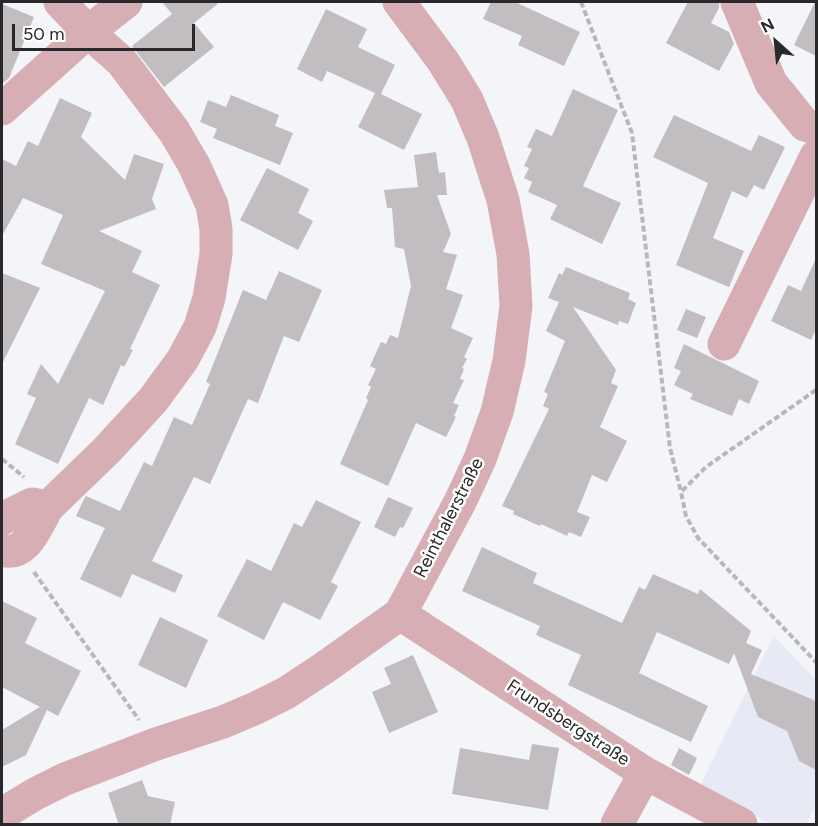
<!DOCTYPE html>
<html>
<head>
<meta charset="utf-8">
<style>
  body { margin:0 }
  #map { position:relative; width:818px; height:826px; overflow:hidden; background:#f4f5f9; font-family:Figtree,sans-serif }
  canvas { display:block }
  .frame { position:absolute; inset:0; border:3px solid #29292b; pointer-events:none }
  .north { position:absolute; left:746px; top:12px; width:60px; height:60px; -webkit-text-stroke:4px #fff; paint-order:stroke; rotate:333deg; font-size:16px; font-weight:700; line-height:24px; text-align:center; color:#29292b }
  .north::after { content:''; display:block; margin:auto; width:21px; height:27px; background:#29292b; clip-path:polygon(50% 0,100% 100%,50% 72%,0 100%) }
  .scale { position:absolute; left:12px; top:24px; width:183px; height:27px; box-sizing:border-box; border:3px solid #29292b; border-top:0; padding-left:8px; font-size:18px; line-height:21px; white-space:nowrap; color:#29292b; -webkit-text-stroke:4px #fff; paint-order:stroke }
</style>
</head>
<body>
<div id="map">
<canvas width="818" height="826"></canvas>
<div class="frame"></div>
<div class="north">N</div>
<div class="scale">50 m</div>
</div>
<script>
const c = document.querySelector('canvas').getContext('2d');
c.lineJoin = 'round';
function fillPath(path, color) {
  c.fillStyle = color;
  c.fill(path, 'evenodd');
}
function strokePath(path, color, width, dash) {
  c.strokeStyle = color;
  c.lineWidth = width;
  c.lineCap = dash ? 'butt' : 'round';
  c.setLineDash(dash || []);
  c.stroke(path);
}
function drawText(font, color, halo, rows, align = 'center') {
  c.font = font + ' Figtree,sans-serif';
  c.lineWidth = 5;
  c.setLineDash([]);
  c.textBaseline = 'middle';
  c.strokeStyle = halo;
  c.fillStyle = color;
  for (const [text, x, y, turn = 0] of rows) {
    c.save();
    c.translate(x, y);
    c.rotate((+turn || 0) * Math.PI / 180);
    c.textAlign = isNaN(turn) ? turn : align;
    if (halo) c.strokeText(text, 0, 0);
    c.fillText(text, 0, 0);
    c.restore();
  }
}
fillPath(new Path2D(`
  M 774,636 L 816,680 L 816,804 L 806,824 L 770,824 L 700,786 Z`), '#e7e9f5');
fillPath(new Path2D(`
  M 162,2 L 220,2 L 194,23 L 214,47 L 164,87 L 132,46 L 172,14 Z
  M 491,2 L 515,2 L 580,32 L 564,66 L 518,45 L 522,36 L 483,19 Z
  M 688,2 L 719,2 L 719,8 L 711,23 L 729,32 L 734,44 L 719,71 L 666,43 Z
  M 815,2 L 816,2 L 816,56 L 794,45 Z
  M 2,4 L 34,17 L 9,78 L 2,84 Z
  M 326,9 L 367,29 L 358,47 L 395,65 L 381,94 L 422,114 L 404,150 L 358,127 L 375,93 L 327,71 L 322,82 L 297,69 Z
  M 573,89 L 618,110 L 583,186 L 621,203 L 602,244 L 550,219 L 557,205 L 528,192 L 532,182 L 524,178 L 529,168 L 524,166 L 532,149 L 527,147 L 536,129 L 552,136 Z
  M 231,95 L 279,115 L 275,126 L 293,133 L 280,165 L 213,138 L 217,129 L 200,122 L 208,100 L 226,107 Z
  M 60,98 L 92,113 L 81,137 L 125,180 L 134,154 L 164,164 L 152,199 L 156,209 L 99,231 L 142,251 L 132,272 L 160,285 L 130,349 L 133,350 L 124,367 L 121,365 L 103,405 L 89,398 L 58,464 L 15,444 L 36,398 L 27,394 L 41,364 L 58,384 L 105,291 L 41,264 L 63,215 L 23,198 L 2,236 L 2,159 L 16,166 L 28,141 L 38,146 Z
  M 674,115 L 751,151 L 759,135 L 785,147 L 764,190 L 754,185 L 747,198 L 732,191 L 713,238 L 744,251 L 729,287 L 676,265 L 708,183 L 653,157 Z
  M 436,152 L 439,173 L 445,172 L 447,195 L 437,195 L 451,234 L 443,252 L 457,255 L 446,289 L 463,295 L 451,328 L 473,338 L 464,357 L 467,359 L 462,368 L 464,369 L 460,379 L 464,380 L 453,403 L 459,405 L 454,416 L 456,417 L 446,437 L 416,423 L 388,486 L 340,464 L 368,400 L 366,398 L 371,387 L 368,385 L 376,369 L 370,366 L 381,342 L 386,344 L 390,335 L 398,338 L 411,286 L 404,249 L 395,247 L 392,208 L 387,208 L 384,190 L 418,187 L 414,155 Z
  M 267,168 L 309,189 L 298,213 L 313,221 L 298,250 L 240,220 Z
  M 816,258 L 816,329 L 811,340 L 771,321 L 788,285 L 801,291 Z
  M 566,267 L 630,293 L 628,299 L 636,303 L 628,324 L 619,321 L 618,325 L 573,307 L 616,370 L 611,383 L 618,386 L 600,427 L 627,441 L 607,482 L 592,475 L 577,512 L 590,517 L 581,537 L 569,532 L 567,536 L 541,524 L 540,526 L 513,514 L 514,511 L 502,506 L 549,409 L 543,406 L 548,394 L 544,392 L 565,341 L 546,331 L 559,302 L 548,298 L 559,273 L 562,275 Z
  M 279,271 L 322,290 L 299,342 L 284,336 L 258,403 L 248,399 L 210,484 L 194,477 L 152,561 L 183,575 L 175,593 L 132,574 L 121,598 L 80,579 L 105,528 L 76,516 L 84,499 L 86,496 L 120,511 L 144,462 L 152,466 L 174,417 L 192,425 L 210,384 L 206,382 L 243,290 L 266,300 Z
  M 2,273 L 40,288 L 2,364 Z
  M 686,309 L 706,317 L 697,338 L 677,330 Z
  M 684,344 L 759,381 L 749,404 L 739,399 L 732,416 L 690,399 L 693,394 L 674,385 L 681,371 L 674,368 Z
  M 388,497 L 413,508 L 403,528 L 400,527 L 395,537 L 374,527 Z
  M 316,500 L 361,522 L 331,582 L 338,586 L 320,620 L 283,602 L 264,640 L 217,616 L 247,559 L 271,571 L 294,523 L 302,527 Z
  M 482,547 L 537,573 L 533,583 L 622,623 L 639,587 L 645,590 L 653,574 L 698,594 L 700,589 L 751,631 L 746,643 L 762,650 L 751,674 L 814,700 L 816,705 L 816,770 L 799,761 L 787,731 L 758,717 L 734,653 L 729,664 L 657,632 L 639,673 L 708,706 L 691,742 L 568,685 L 581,655 L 536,635 L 540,626 L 462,591 Z
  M 2,601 L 37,618 L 25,643 L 81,671 L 58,716 L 47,710 L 26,755 L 2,767 L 2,730 L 40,707 L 2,687 Z
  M 160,617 L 208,640 L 186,688 L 138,665 Z
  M 413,655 L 438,712 L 389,733 L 372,692 L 391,684 L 384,668 Z
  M 532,744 L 559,748 L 548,810 L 452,794 L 460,748 L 529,760 Z
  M 679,748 L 697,758 L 689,775 L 671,765 Z
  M 142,780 L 148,796 L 175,802 L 170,825 L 119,825 L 108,793 Z`), '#c1bdc1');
strokePath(new Path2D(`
  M 581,2 L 632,133 L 670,448 L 681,492
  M 816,390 L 706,467 L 681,492 L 686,516 L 698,538 L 816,662
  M 2,459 L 24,477
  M 34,572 L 139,720`), '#b7b8bb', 4, [6, 3]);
strokePath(new Path2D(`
  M 737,2 L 771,83 L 805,125 L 816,128
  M 2,109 L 88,32 L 126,2
  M 724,344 L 816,156
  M 48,507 L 106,451 L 153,400 L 183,359 L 200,327 L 209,298 L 216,254 L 216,229 L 212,205 L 194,165 L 174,131 L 122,62 L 88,32 L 60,2
  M 2,519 L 32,504 L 48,507 C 37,524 27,558 2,550
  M 400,614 L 645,773 L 741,824
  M 2,814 L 35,794 L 65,779 L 156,744 L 223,722 L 256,708 L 286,693 L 324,668 L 400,614 L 460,502 L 480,459 L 497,412 L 509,361 L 516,306 L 513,254 L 503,200 L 483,138 L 467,100 L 443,61 L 399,2
  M 617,824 L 645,773`), '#d7aeb3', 33);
drawText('18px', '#29292b', '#fff', [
  ["Reinthalerstraße",449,518,-63],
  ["Frundsbergstraße",568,723,33]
]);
</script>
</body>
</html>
